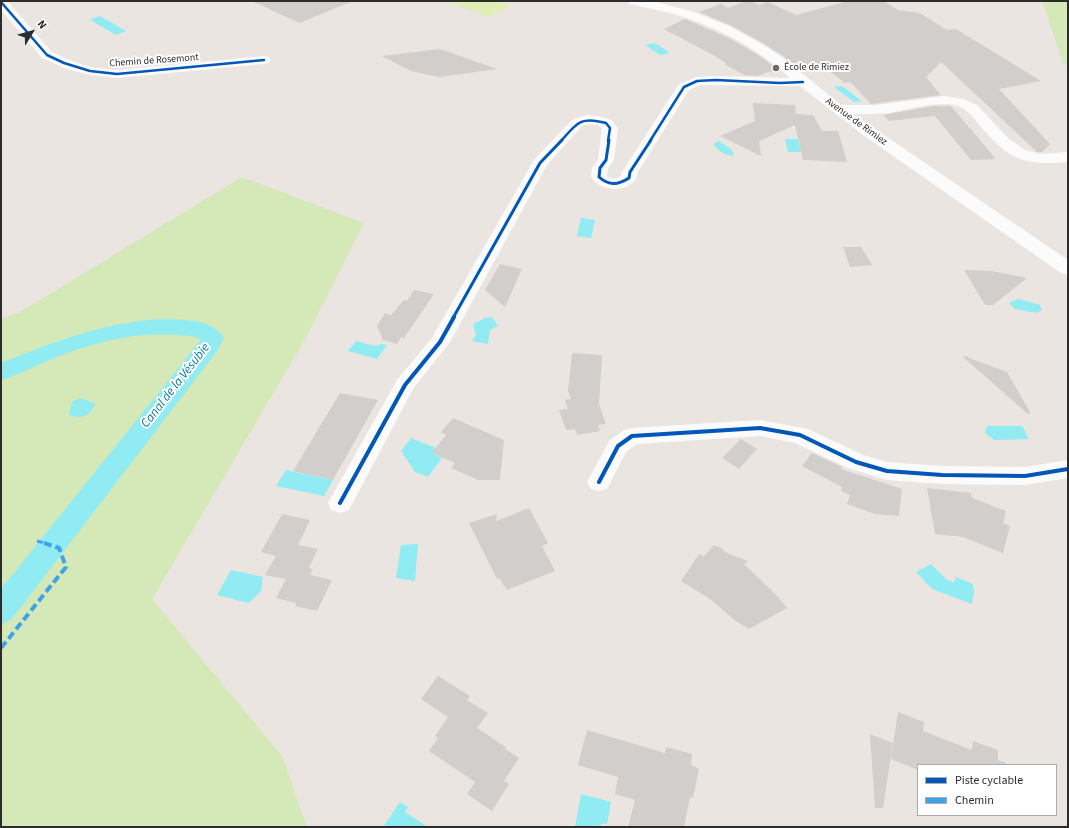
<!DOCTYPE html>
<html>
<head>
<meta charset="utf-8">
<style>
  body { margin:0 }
  #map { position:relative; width:1069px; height:828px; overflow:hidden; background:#ebe5e2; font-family:"Source Sans 3",sans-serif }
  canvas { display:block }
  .frame { position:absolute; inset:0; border:2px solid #2c2c2c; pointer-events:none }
  .legend { position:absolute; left:917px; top:764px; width:140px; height:52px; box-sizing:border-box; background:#fff; border:1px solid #ababab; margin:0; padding:5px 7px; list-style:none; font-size:12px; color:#2c2c2c }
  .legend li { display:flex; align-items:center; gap:8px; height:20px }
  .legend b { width:20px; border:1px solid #ababab }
  .north { position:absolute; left:12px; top:12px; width:40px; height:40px; -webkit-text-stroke:3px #fff; paint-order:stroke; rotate:53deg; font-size:11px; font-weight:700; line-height:16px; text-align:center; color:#2c2c2c }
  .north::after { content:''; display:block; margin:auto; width:14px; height:18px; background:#2c2c2c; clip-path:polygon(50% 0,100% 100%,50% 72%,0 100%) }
</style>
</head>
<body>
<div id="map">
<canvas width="1069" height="828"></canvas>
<div class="frame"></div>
<ul class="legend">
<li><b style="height:5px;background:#0057b8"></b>Piste cyclable</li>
<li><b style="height:5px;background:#3ea3eb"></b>Chemin</li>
</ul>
<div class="north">N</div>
</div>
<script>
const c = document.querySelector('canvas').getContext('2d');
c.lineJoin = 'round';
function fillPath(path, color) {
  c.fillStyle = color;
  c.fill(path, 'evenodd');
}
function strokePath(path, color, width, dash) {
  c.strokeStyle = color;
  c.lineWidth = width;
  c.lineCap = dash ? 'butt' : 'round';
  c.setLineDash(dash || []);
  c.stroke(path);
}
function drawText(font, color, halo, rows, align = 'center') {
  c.font = font + ' "Source Sans 3",sans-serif';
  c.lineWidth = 4;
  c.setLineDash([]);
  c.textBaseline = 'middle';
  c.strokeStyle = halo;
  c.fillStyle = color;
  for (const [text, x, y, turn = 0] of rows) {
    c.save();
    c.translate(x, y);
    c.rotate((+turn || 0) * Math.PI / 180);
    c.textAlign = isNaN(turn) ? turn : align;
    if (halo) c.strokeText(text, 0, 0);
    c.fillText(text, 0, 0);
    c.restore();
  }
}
fillPath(new Path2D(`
  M 1042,1 L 1068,1 L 1068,65 L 1063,63 Z
  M 242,177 L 364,223 L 303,343 L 152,599 L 282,756 L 307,827 L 1,827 L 1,319 L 20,312 Z`), '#d4e8b8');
fillPath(new Path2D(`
  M 444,1 L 495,1 L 511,6 L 489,17 Z`), '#e2ecb5');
fillPath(new Path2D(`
  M 100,16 L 126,31 L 116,35 L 90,20 Z
  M 655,43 L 670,53 L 660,55 L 645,45 Z
  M 842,86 L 862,101 L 854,102 L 834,87 Z
  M 785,139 L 798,139 L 801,152 L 788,152 Z
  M 719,141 L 732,150 L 734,156 C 725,156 719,151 713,144 Z
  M 581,218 L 595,220 L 591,238 L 577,236 Z
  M 1019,299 L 1040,305 L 1042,310 L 1037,313 L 1015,309 L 1009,303 Z
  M 492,317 L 498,326 L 490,330 L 488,344 L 472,341 L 476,335 L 473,324 L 485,318 Z
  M 356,341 L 375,346 L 382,344 L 387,345 L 377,359 L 348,351 Z
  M 80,398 L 96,404 C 87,416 84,420 69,415 L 72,402 Z
  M 987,426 L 1022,426 L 1029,439 L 994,440 L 985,433 Z
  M 411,438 L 436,448 L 432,453 L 442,458 L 428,477 L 415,472 L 401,451 Z
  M 286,470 L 333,480 L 324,496 L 276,486 Z
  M 418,544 L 415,581 L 396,578 L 401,545 Z
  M 931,564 L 946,579 L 954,583 L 956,577 L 973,584 L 973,588 L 974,590 L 972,604 L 932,589 L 916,572 Z
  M 231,570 L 263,577 L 261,591 L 249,603 L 217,595 Z
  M 581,794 L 611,802 L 607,824 L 604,823 L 598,827 L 575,827 Z
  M 400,802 L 408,807 L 405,812 L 428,827 L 383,827 Z`), '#90ebf2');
fillPath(new Path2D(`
  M 162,319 C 182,320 212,318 224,338 L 217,351 L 11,620 L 1,624 L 1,589 L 201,340 L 196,337 C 144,329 101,340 52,359 C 35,366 19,375 1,380 L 1,363 C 54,342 105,322 162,319 Z`), '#90ebf2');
fillPath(new Path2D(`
  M 252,1 L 351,1 L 351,2 L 299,23 Z
  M 746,1 L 751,1 L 759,5 L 768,2 L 796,15 L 848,1 L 883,1 L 898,10 L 920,13 L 947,30 L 956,29 L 1041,81 L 999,89 L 1050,144 L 1042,152 L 1037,152 L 941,62 L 926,77 L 941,95 L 871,104 L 850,82 L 845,83 L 823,66 L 801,70 L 783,56 L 763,43 L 730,25 L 699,12 L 721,4 L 728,8 Z
  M 685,19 L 731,39 L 761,57 L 777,69 L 758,76 L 744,75 L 726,65 L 726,63 L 713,55 L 664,29 Z
  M 440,49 L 497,69 L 440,77 L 433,76 L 411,71 L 382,56 Z
  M 753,103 L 795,105 L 796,114 L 813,115 L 822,131 L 838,131 L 847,162 L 803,160 L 795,125 L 759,141 L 761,156 L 720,136 L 755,121 Z
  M 933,106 L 951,106 L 996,159 L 971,160 L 935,116 L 889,121 L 883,115 Z
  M 843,247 L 861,247 L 872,265 L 850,267 Z
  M 500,264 L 522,269 L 505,307 L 485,290 Z
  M 964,270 L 991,271 L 1027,278 L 993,305 L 985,305 Z
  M 414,290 L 434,294 L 404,338 L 401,337 L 397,344 L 383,340 L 377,326 L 385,313 L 391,315 L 404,300 L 407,301 Z
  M 572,353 L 602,355 L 599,404 L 606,424 L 598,425 L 600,431 L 577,435 L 575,429 L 566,430 L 559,410 L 568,409 L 565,400 L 571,399 L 568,391 Z
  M 964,356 L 1007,372 L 1030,412 L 1028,414 L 963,357 Z
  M 340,393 L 378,400 L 333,480 L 293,471 Z
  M 453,418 L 504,440 L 500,480 L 478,480 L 451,468 L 455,463 L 432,453 L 446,435 L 441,432 Z
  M 741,439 L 757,449 L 739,469 L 722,458 Z
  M 812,453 L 842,467 L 841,469 L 902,489 L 899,516 L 875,514 L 847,504 L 850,495 L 841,491 L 842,487 L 802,466 Z
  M 927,488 L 971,493 L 972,498 L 1006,511 L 1003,523 L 1010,526 L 1003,553 L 963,537 L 935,534 Z
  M 529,508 L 548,543 L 542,546 L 555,571 L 507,590 L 499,578 L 497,579 L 469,523 L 497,514 L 496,521 Z
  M 282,514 L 310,520 L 298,545 L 318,549 L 309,568 L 313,569 L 310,575 L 332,580 L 317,611 L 295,606 L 296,603 L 276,598 L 286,579 L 265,575 L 276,556 L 261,552 Z
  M 714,545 L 721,548 L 727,553 L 748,561 L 744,564 L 777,596 L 787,608 L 749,629 L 737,622 L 710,599 L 681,581 L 699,554 L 704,556 Z
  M 438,676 L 470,696 L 467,700 L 488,713 L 477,728 L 506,747 L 505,749 L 519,758 L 504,781 L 509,784 L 492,811 L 467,794 L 475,782 L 429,751 L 438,738 L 435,736 L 448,717 L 421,699 Z
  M 898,712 L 924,722 L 923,731 L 972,750 L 973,741 L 998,750 L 998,760 L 1006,763 L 1006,765 L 918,765 L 918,770 L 891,759 Z
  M 587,730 L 665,753 L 666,747 L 692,754 L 691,765 L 699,769 L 693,798 L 690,797 L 684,827 L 628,827 L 635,800 L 615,794 L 618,777 L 578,765 Z
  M 870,734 L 893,743 L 883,808 L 875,808 Z`), '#d1cecb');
fillPath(new Path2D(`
  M 1,1 L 7,1 L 52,52 L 69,60 L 90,67 L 117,70 L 264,56 L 269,57 L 271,60 L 269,63 L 264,64 L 117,78 L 90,75 L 67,69 L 42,58 L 1,10 Z
  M 628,1 L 653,1 L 694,12 L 729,26 L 762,44 L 782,57 L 841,105 L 876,105 L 944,96 L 963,99 L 977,105 L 1008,138 L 1025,150 L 1040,154 L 1068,152 L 1068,162 C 1025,166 1009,160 981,127 C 975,119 968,110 958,106 C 940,100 908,110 889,113 C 877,114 865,114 853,114 L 1068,260 L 1068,275 L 1061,273 L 863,135 L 800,86 L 700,85 L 689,90 L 638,172 C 635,194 601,193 591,177 L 592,168 L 598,160 L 602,128 C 598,123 588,124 582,126 L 547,165 L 450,342 L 413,389 L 349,510 L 340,513 L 331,510 L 328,503 L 397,380 L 432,338 L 534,160 L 572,120 L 587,115 L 598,116 L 611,120 L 618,128 L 614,160 L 608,168 L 607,176 C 612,180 616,179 621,176 L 622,172 L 679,84 L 697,77 L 716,76 L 790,78 C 755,46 712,24 666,12 C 654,9 642,7 630,4 Z
  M 760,420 L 808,429 L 863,455 L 887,462 L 942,466 L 1025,467 L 1068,460 L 1068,478 L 1025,485 L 942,484 L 887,480 L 848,468 L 795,443 L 760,436 L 637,444 L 626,452 L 607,489 L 599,491 L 591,489 L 587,482 L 610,440 L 624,430 L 632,428 Z`), '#fcfbfb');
strokePath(new Path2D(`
  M 37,541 L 44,543`), '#3ea3eb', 3, [6, 3]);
strokePath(new Path2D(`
  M 1,648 L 66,567 L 59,548 L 41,542`), '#3ea3eb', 4, [8, 4]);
strokePath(new Path2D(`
  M 1,2 L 47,55 L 64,63 L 90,71 L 117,74 L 264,60
  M 561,141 C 577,123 580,116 606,123 L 610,128 L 608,141
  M 650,141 L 684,87 L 697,81 L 716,80 L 780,83 L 803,82`), '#0057b8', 2.5);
strokePath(new Path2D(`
  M 609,140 L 606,160 L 600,168 L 599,177 C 609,186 618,185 629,178 L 630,172 L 651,140
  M 453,318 L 540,163 L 562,140`), '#0057b8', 3);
strokePath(new Path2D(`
  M 599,482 L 618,446 L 632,436 L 760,428 L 800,435 L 856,462 L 887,471 L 942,475 L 1025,476 L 1068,469
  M 340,503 L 405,385 L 440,342 L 454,317`), '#0057b8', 4);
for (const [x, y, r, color] of [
  [776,68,4,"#6f6d6c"]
]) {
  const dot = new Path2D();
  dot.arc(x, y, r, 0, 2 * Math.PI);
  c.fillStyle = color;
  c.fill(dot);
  strokePath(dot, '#fff', 1.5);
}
drawText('10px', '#2c2c2c', '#fff', [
  ["Chemin de Rosemont",154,61,-4],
  ["Avenue de Rimiez",856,122,36]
]);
drawText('10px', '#2c2c2c', '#fff', [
  ["École de Rimiez",784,68]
], 'left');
drawText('italic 13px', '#047d94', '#fff', [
  ["Canal de la Vésubie",176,386,-52]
]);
</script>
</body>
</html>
